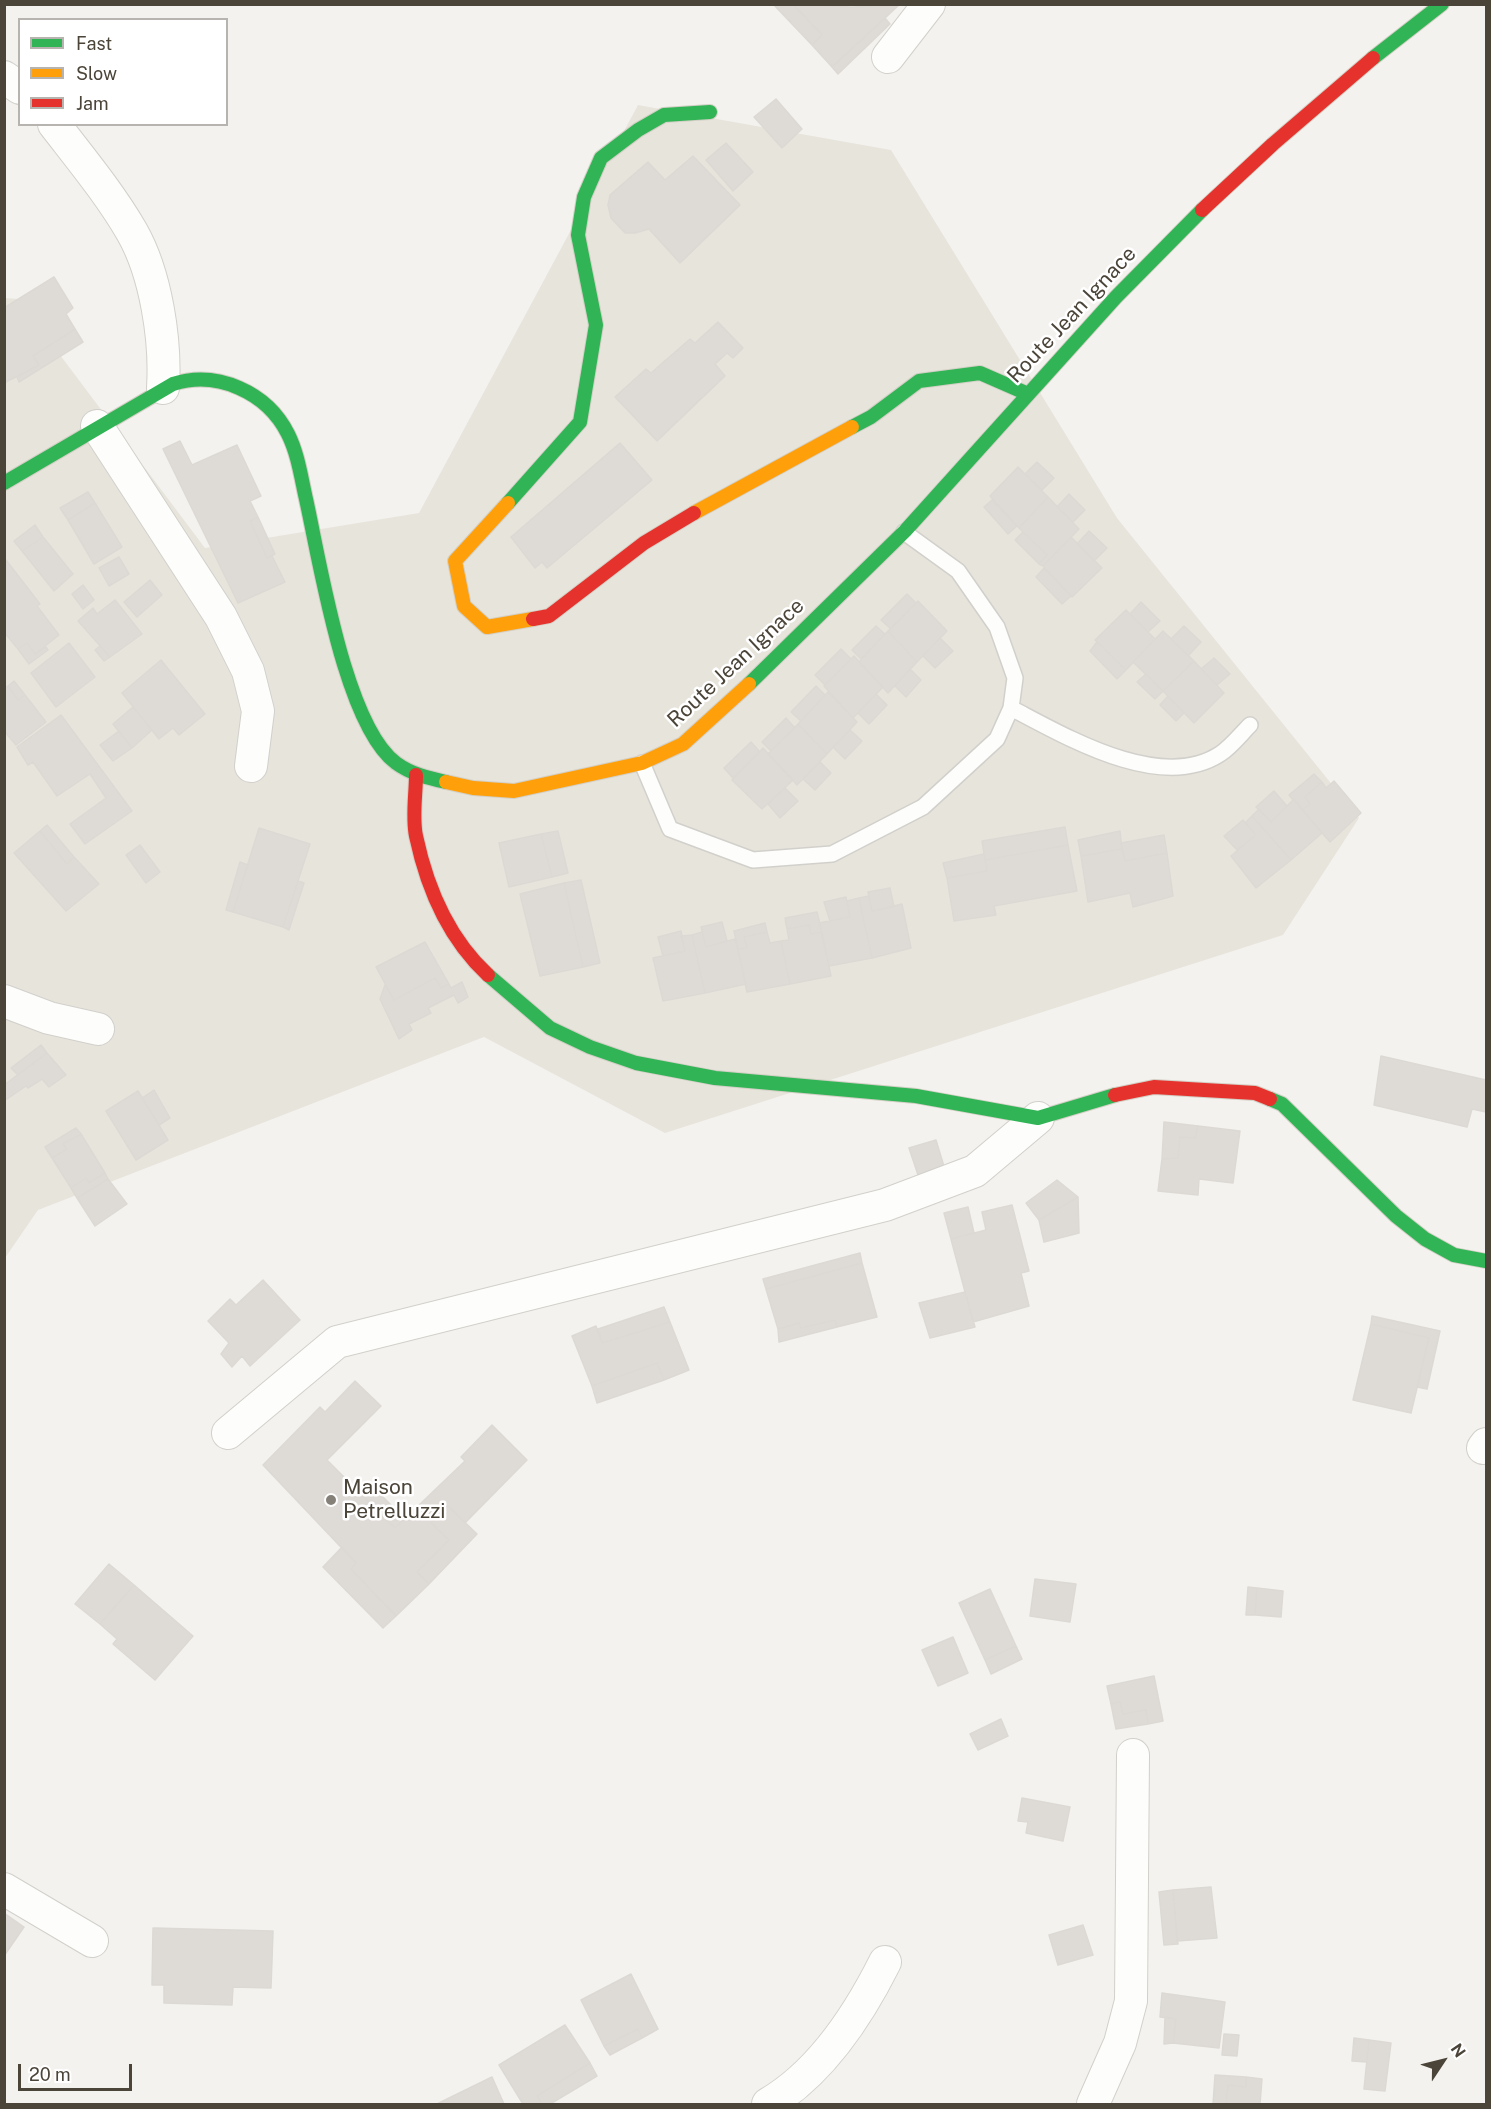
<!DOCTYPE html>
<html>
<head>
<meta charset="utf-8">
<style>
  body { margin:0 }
  #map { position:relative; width:1491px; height:2109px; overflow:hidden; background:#f4f2ee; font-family:"Public Sans",sans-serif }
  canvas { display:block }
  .frame { position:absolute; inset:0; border:6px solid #4b4439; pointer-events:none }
  .legend { position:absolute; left:18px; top:18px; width:210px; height:108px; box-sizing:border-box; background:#fff; border:2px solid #b7b4b0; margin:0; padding:8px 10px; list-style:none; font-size:18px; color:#4b4439 }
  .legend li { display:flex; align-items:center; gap:12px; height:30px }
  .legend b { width:30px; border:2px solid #b7b4b0 }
  .north { position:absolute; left:1413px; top:2031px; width:60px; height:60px; -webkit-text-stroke:4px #fff; paint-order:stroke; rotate:55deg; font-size:16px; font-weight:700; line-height:24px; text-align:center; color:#4b4439 }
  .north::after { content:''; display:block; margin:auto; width:21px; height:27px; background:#4b4439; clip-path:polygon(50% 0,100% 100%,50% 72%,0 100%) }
  .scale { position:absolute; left:18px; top:2064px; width:114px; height:27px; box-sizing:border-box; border:3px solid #4b4439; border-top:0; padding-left:8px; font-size:18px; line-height:21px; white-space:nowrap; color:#4b4439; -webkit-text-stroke:4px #fff; paint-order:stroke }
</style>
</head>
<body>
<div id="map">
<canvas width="1491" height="2109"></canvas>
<div class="frame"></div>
<ul class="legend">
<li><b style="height:8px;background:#30b455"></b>Fast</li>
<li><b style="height:8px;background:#ff9f0a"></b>Slow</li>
<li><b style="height:8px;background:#e5322d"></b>Jam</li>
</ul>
<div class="north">N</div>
<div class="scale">20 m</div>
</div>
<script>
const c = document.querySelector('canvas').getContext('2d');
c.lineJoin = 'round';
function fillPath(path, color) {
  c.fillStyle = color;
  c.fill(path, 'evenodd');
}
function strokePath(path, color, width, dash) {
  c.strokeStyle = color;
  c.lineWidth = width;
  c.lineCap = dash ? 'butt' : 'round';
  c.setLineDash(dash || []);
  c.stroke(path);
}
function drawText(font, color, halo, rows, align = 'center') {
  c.font = font + ' "Public Sans",sans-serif';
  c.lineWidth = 5;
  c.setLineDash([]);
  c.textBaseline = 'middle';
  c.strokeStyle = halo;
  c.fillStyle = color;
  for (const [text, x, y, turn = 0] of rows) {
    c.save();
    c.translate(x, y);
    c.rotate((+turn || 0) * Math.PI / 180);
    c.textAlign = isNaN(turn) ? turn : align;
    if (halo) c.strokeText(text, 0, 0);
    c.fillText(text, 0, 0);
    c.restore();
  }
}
fillPath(new Path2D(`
  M 638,105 L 891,150 L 1117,518 L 1359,818 L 1283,935 L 665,1133 L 484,1037 L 38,1210 L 5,1258 L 5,298 L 18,299 L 205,548 L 419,513 Z`), '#e7e4dc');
const building = new Path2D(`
  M 773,4 L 793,4 L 822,35 L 812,45 Z
  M 793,4 L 851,7 L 899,5 L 832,67 L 812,45 L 822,35 Z
  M 885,18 L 890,24 L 838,74 L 832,67 Z
  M 776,99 L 802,129 L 782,148 L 754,117 Z
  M 726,143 L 753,172 L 733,191 L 706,160 Z
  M 693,156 L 740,205 L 680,263 L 649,229 L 635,233 L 625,233 L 611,218 L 608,205 L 610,195 L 648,162 L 665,180 Z
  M 54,277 L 73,308 L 66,314 L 75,329 L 33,356 L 39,365 L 4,383 L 4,308 Z
  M 718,322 L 743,348 L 733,358 L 727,353 L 715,364 L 725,376 L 657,441 L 615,397 L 646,369 L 651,373 L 690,339 L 695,343 Z
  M 75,329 L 83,342 L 19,382 L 17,377 L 39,365 L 33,356 Z
  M 180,441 L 192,465 L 237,445 L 261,496 L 250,501 L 258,517 L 250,521 L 267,558 L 272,556 L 285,582 L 238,603 L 163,449 Z
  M 620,443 L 652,480 L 547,568 L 542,562 L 535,568 L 511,537 Z
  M 1037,462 L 1054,478 L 1042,490 L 1025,474 Z
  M 1018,467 L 1048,497 L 1019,528 L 990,496 Z
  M 88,492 L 95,503 L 68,520 L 60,508 Z
  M 1069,494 L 1085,510 L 1073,522 L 1057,507 Z
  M 1048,497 L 1079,529 L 1043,566 L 1039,564 L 1047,555 L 1019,528 Z
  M 992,500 L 1017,526 L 1008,534 L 984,507 Z
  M 95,503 L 122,547 L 94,564 L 68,520 Z
  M 258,517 L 275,554 L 267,558 L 250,521 Z
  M 35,525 L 43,537 L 22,551 L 14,541 Z
  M 1089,531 L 1107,548 L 1094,561 L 1077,544 Z
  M 1023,532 L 1047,555 L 1039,564 L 1015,540 Z
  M 43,537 L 73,574 L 54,591 L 22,551 Z
  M 1071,537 L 1102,568 L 1072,597 L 1043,566 Z
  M 119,557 L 129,574 L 109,586 L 99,568 Z
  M 6,560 L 40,604 L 37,606 L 59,635 L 35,654 L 27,643 L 18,649 L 4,632 Z
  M 1044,568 L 1071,596 L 1062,604 L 1036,577 Z
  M 150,580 L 162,595 L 137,617 L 124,602 Z
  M 83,585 L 94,600 L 83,609 L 72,594 Z
  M 907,594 L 916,603 L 891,629 L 881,620 Z
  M 115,600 L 142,634 L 110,657 L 78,621 L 93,608 L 97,614 Z
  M 918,601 L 947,631 L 917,662 L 888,631 Z
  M 1141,602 L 1160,621 L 1148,632 L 1130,614 Z
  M 1126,610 L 1155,639 L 1126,670 L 1095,640 Z
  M 876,626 L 885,634 L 861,659 L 852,650 Z
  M 1184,626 L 1201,642 L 1188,656 L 1171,639 Z
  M 888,631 L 917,662 L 888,693 L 859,662 Z
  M 1163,631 L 1194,661 L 1163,691 L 1133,662 Z
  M 940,638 L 953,651 L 935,668 L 923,656 Z
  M 1097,642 L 1126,670 L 1117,679 L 1090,651 Z
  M 27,643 L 35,654 L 46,647 L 48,650 L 29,664 L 18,649 Z
  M 69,643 L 95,677 L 56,707 L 31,673 Z
  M 100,646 L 110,657 L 104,661 L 95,650 Z
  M 841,649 L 851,659 L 825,685 L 815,675 Z
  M 854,656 L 883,687 L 853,718 L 824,686 Z
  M 1214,658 L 1230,674 L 1217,685 L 1201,669 Z
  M 161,660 L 205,714 L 179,735 L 173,728 L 159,739 L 122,693 Z
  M 1194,661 L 1224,693 L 1194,723 L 1163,691 Z
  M 910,669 L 921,680 L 906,697 L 895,686 Z
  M 1146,674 L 1163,691 L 1155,699 L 1137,682 Z
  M 14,681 L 25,695 L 18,700 L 8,686 Z
  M 8,686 L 18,700 L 25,695 L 46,722 L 16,745 L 4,731 L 4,689 Z
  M 816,686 L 825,695 L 801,721 L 791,712 Z
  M 828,692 L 857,722 L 827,754 L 798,724 Z
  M 876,694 L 887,705 L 869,724 L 858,713 Z
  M 1168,696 L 1184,713 L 1176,721 L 1160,705 Z
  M 133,707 L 152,730 L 132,748 L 113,724 Z
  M 61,715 L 132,811 L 85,844 L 70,824 L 106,798 L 90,774 L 57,796 L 33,762 L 28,765 L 17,747 Z
  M 786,718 L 795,728 L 771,751 L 762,742 Z
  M 798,724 L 827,754 L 797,785 L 768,754 Z
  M 850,730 L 862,741 L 845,759 L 833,747 Z
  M 119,731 L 132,748 L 113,761 L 100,745 Z
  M 751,742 L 760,752 L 733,778 L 724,768 Z
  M 763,748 L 793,780 L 762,809 L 732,780 Z
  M 820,762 L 831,773 L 815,790 L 803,779 Z
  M 1314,774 L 1322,782 L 1305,797 L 1310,804 L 1302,810 L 1289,795 Z
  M 1334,781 L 1361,813 L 1330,842 L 1302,810 L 1310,804 L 1305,797 L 1322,782 L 1326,788 Z
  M 785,788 L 798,801 L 780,818 L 768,804 Z
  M 1274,791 L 1287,806 L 1271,822 L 1256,807 Z
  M 1294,799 L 1322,833 L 1291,860 L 1252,816 L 1259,809 L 1271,822 Z
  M 1252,816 L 1291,860 L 1256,888 L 1231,856 L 1256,835 L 1245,823 Z
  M 1243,820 L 1256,835 L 1237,850 L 1224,836 Z
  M 47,825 L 74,857 L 67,864 L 40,831 Z
  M 1065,827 L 1068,845 L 985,860 L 982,841 Z
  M 259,828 L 310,844 L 283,927 L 233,912 Z
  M 40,831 L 67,864 L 74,857 L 99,884 L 66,911 L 14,853 Z
  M 558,831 L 568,873 L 552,877 L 541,834 Z
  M 1120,831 L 1122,849 L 1081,856 L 1078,840 Z
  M 541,834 L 552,877 L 509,887 L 499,843 Z
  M 1164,835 L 1167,853 L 1125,861 L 1121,843 Z
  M 140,845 L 160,872 L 146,883 L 126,855 Z
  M 1068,845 L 1077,891 L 994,906 L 996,915 L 954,921 L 947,878 L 987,871 L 985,860 Z
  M 1122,849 L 1125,861 L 1167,853 L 1173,896 L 1133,907 L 1130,893 L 1088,902 L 1081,856 Z
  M 984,854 L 987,871 L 947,878 L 943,863 Z
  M 240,862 L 248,865 L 233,912 L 226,910 Z
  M 581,880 L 600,963 L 583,967 L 564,883 Z
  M 298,881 L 304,883 L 289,930 L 283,927 Z
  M 564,883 L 583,967 L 540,976 L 520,894 Z
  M 890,888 L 894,907 L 872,911 L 868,892 Z
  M 869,896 L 872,911 L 902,904 L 911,948 L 872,958 L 859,898 Z
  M 846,897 L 850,917 L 830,921 L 824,902 Z
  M 859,898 L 872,958 L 829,966 L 819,923 L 850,917 L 847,901 Z
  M 817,912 L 822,932 L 811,934 L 809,925 L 787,929 L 785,918 Z
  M 722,922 L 727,941 L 706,947 L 701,927 Z
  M 765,923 L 767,932 L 744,937 L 747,948 L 738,949 L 734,931 Z
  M 809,925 L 811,934 L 822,932 L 831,976 L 790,984 L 781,941 L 789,940 L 787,929 Z
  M 681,931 L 685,951 L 663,956 L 658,937 Z
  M 702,932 L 706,947 L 735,939 L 746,984 L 705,993 L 692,935 Z
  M 767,932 L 770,943 L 781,941 L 790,984 L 747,992 L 738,949 L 747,948 L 744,937 Z
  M 692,935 L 705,993 L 663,1001 L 653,958 L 685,951 L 681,936 Z
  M 425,942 L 449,984 L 441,988 L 435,978 L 394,1000 L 376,967 Z
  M 435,978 L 441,988 L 449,984 L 451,988 L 462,982 L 468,997 L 458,1003 L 454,995 L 428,1008 L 431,1013 L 409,1024 L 412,1030 L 399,1039 L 380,999 L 385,985 L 394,1000 Z
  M 41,1045 L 47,1053 L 18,1075 L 11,1068 Z
  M 47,1053 L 66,1075 L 49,1087 L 42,1079 L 28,1088 L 26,1086 L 4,1101 L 4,1085 Z
  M 1381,1056 L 1486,1080 L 1486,1112 L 1472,1109 L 1467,1127 L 1374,1105 Z
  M 154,1090 L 170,1118 L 159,1125 L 142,1098 Z
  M 138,1091 L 168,1140 L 136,1160 L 106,1111 Z
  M 1164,1122 L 1198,1126 L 1195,1138 L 1180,1137 L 1178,1158 L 1162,1159 Z
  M 1198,1126 L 1240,1131 L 1233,1183 L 1199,1179 L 1198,1195 L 1158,1191 L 1162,1159 L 1178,1158 L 1180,1137 L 1195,1138 Z
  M 76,1128 L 81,1134 L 63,1144 L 67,1149 L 52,1158 L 45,1147 Z
  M 81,1134 L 105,1173 L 89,1183 L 86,1178 L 71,1188 L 52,1158 L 67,1149 L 63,1144 Z
  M 936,1140 L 946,1173 L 920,1181 L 909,1148 Z
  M 105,1173 L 108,1179 L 77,1198 L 71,1188 L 86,1178 L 89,1183 Z
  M 108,1179 L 127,1204 L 95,1226 L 77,1198 Z
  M 1057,1180 L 1078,1197 L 1039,1220 L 1026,1203 Z
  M 1078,1197 L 1079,1233 L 1044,1242 L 1039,1220 Z
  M 1012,1205 L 1029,1271 L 1021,1273 L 1029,1306 L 973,1322 L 951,1239 L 986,1230 L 982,1212 Z
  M 968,1207 L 974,1233 L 951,1239 L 944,1213 Z
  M 860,1253 L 862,1263 L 766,1289 L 763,1279 Z
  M 862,1263 L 877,1317 L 837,1327 L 835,1320 L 801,1328 L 799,1323 L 778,1329 L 766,1289 Z
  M 263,1280 L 300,1320 L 250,1366 L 242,1356 L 232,1367 L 221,1354 L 229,1343 L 208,1321 L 230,1299 L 236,1305 Z
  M 965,1292 L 975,1327 L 930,1338 L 919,1303 Z
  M 664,1307 L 670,1322 L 602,1343 L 598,1329 Z
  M 1372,1316 L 1440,1331 L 1427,1389 L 1417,1387 L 1429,1338 L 1371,1324 Z
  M 835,1320 L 837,1327 L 779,1342 L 778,1329 L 799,1323 L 801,1328 Z
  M 670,1322 L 689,1370 L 664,1380 L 657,1363 L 592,1386 L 572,1336 L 596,1326 L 602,1343 Z
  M 1371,1324 L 1429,1338 L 1411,1413 L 1353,1400 Z
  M 657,1363 L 664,1380 L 597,1403 L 592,1386 Z
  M 355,1381 L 381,1406 L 327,1460 L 395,1528 L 465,1461 L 461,1457 L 492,1425 L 527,1460 L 465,1523 L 448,1506 L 431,1523 L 449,1540 L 417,1572 L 429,1584 L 396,1616 L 351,1569 L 356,1563 L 263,1465 L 320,1407 L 325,1412 Z
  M 369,1483 L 405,1519 L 395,1528 L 360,1493 Z
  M 448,1506 L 477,1534 L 429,1584 L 417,1572 L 449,1540 L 431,1523 Z
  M 342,1547 L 356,1563 L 351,1569 L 396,1616 L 383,1628 L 323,1567 Z
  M 109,1564 L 134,1585 L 100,1624 L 75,1604 Z
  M 1035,1579 L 1076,1584 L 1070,1622 L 1030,1616 Z
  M 134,1585 L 193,1636 L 155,1680 L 113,1644 L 117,1639 L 100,1624 Z
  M 1248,1587 L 1257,1588 L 1255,1615 L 1246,1615 Z
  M 1257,1588 L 1283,1591 L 1281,1617 L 1255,1615 Z
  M 990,1589 L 1016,1646 L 985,1660 L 959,1603 Z
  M 953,1637 L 968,1673 L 938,1686 L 922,1650 Z
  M 1016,1646 L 1022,1659 L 991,1674 L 985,1660 Z
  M 1154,1676 L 1163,1721 L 1148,1724 L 1146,1710 L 1123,1714 L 1120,1702 L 1111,1704 L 1107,1686 Z
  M 1120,1702 L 1123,1714 L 1146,1710 L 1148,1724 L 1116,1729 L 1111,1704 Z
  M 1001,1719 L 1008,1736 L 978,1750 L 970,1734 Z
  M 1022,1798 L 1070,1807 L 1063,1841 L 1026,1833 L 1028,1822 L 1018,1821 Z
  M 1211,1887 L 1217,1938 L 1177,1941 L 1173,1890 Z
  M 1173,1890 L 1178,1944 L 1164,1945 L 1159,1892 Z
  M 4,1913 L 24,1927 L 4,1956 Z
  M 1083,1925 L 1093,1955 L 1058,1965 L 1049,1935 Z
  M 153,1928 L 273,1931 L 271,1988 L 233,1987 L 232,2005 L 164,2003 L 164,1985 L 152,1985 Z
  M 631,1974 L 658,2029 L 642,2038 L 638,2029 L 604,2046 L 581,2000 Z
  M 1162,1993 L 1225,2002 L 1219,2048 L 1173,2043 L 1176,2019 L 1160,2017 Z
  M 1165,2017 L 1176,2019 L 1173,2043 L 1164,2044 Z
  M 565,2025 L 590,2063 L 537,2096 L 542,2104 L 523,2104 L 499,2065 Z
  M 638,2029 L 642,2038 L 610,2055 L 604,2046 Z
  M 1224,2034 L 1239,2035 L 1237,2056 L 1222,2055 Z
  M 1354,2038 L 1369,2040 L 1367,2062 L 1352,2061 Z
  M 1369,2040 L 1391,2043 L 1385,2091 L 1364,2089 Z
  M 590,2063 L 597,2076 L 550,2104 L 542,2104 L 537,2096 Z
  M 1215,2075 L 1246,2077 L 1246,2087 L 1228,2085 L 1226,2104 L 1213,2104 Z
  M 492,2077 L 504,2104 L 437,2104 L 443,2101 Z
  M 1246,2077 L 1262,2079 L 1260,2104 L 1226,2104 L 1228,2085 L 1246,2087 Z`);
fillPath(building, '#dedbd6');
strokePath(building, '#dcd9d4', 1.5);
const lane = new Path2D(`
  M 1011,708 C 1065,736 1160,793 1220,754 C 1231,747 1241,734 1250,725
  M 642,763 L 670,829 L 753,860 L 832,854 L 923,807 L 997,739 L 1011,708 L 1015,678 L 997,627 L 958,571 L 904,532`);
const street = new Path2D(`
  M 888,57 L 929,4
  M 4,77 L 20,88
  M 54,124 C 81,159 110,194 132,232 C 156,274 166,340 163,388
  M 97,426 L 221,617 L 248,671 L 258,711 L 251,766
  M 4,1001 L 49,1018 L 98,1029
  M 228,1433 L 337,1342 L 885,1205 L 975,1171 L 1038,1118
  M 1483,1448 L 1486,1444
  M 4,1889 L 92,1941
  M 768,2104 C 821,2073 858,2016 885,1962
  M 1093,2104 L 1120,2043 L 1131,2001 L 1133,1755`);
const fast = new Path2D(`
  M 1373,58 L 1442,4
  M 852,427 L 871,417 L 919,381 L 980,373 L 1028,394
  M 4,483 L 173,384 C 217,370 267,392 288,434 C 298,454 301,477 306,499 C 320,562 345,725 396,763 C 411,774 428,778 446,782
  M 508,503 L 580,422 L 596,325 L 578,235 L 584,197 L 601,158 L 638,130 L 664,115 L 710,112
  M 749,684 L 905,531 L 1116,297 L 1202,210
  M 488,975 L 550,1028 L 590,1047 L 636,1063 L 715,1078 L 916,1096 L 1038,1118 L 1115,1095
  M 1270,1099 L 1282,1104 L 1396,1216 L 1425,1239 L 1454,1255 L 1486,1261`);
const slow = new Path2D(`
  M 508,503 L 455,561 L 464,606 L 487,627 L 533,619
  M 694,513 L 852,427
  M 446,782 L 473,788 L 514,791 L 642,763 L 683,744 L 749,684`);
const jam = new Path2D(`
  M 1202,210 L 1273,144 L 1373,58
  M 533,619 L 549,616 L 644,543 L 694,513
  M 416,775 C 416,794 412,817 416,836 C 427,888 448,938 488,975
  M 1115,1095 L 1154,1087 L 1255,1093 L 1270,1099`);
strokePath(lane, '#d2d0cb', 18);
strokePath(street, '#d2d0cb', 34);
strokePath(fast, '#d3cfc5', 16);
strokePath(slow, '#d3cfc5', 16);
strokePath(jam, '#d3cfc5', 16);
strokePath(lane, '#fdfdfc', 15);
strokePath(street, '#fdfdfc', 32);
strokePath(fast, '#30b455', 14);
strokePath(slow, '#ff9f0a', 14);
strokePath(jam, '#e5322d', 14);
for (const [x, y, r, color] of [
  [331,1500,6,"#868178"]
]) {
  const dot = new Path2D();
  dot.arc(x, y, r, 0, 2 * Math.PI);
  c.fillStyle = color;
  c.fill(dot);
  strokePath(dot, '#fff', 2);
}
drawText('21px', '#4b4439', '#fff', [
  ["Route Jean Ignace",1072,315,-47],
  ["Route Jean Ignace",736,663,-43]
]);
drawText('21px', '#4b4439', '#fff', [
  ["Maison",343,1488],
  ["Petrelluzzi",343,1512]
], 'left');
</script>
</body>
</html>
